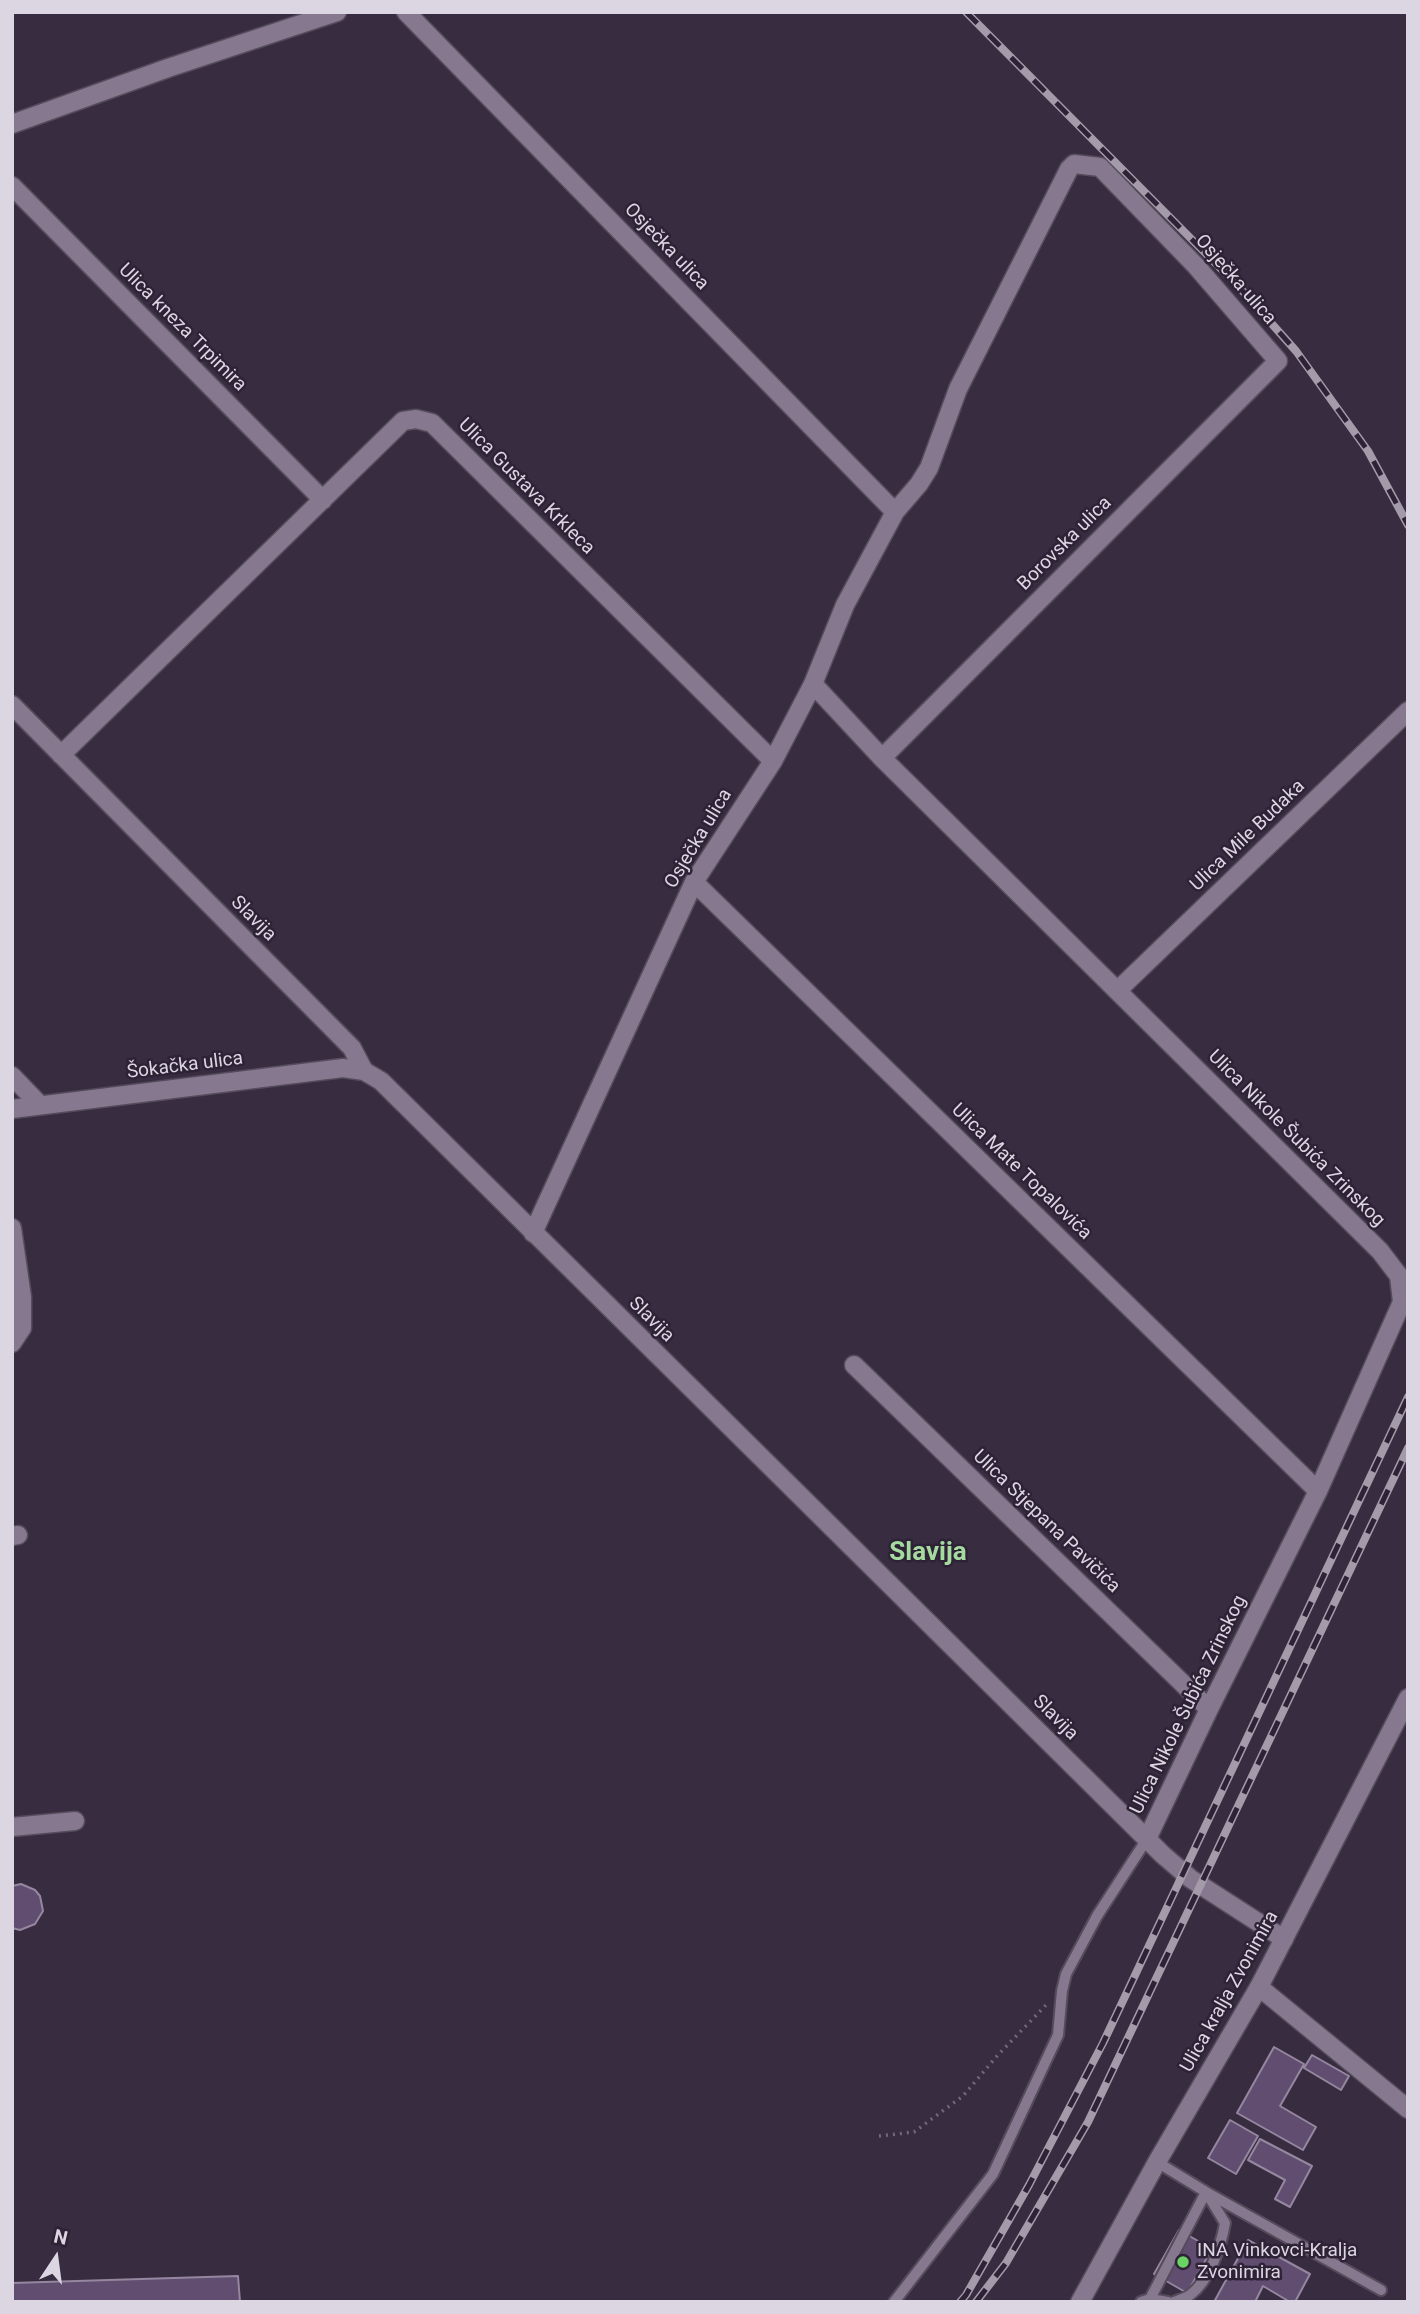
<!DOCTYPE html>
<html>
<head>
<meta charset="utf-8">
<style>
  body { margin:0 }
  #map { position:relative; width:1420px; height:2314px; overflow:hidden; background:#382d40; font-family:Roboto,sans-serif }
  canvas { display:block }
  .frame { position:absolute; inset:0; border:14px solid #dcd5e2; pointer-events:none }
  .north { position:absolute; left:21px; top:2223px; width:70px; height:70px; -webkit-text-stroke:5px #2e2336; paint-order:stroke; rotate:13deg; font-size:19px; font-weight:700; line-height:28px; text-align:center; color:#dcd5e2 }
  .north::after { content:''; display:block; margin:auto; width:24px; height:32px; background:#dcd5e2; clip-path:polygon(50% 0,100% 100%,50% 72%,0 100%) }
</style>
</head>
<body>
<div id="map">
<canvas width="1420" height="2314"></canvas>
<div class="frame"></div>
<div class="north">N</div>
</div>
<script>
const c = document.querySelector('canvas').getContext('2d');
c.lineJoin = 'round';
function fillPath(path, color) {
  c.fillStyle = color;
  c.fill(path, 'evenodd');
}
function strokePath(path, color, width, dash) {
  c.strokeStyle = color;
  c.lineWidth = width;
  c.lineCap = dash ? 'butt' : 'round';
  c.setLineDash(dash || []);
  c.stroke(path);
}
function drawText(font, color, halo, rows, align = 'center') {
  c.font = font + ' Roboto,sans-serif';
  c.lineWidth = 5;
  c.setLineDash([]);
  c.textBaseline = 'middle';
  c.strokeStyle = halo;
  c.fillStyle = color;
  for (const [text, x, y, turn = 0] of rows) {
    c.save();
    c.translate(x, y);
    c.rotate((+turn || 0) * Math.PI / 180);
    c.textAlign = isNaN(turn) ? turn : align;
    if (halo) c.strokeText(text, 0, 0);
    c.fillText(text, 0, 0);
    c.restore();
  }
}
const building = new Path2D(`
  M 21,1884 L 35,1890 L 40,1896 L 43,1911 L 35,1924 L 20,1930 L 12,1928 L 12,1886 Z
  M 1274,2047 L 1304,2064 L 1280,2106 L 1316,2127 L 1303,2150 L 1237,2113 Z
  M 1312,2055 L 1349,2076 L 1341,2090 L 1304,2068 Z
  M 1230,2120 L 1258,2136 L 1236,2174 L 1208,2158 Z
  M 1260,2139 L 1312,2166 L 1290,2207 L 1275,2199 L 1285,2180 L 1248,2160 Z
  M 1179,2230 L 1212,2249 L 1187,2293 L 1154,2274 Z
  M 1248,2240 L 1310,2274 L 1295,2302 L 1290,2302 L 1263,2286 L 1255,2302 L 1214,2302 Z
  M 238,2276 L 240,2302 L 12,2302 L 12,2283 Z`);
fillPath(building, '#614d70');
strokePath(building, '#94879f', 2);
const service = new Path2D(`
  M 1157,2162 L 1206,2192 L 1225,2223 C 1221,2246 1210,2280 1190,2295 C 1186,2298 1179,2300 1174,2302
  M 1150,2299 L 1206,2192 L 1381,2290
  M 894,2302 L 993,2174 L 1058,2035 L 1062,1991 L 1066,1974 L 1097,1916 L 1147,1839
  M 1141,2302 L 1150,2299 L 1168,2302`);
const minor = new Path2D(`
  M 406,12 L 895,512
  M 12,124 L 168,68 L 337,12
  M 12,186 L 323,500
  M 813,684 L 882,758 L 1380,1251 L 1399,1276 L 1402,1302 L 1318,1491 L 1209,1709 L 1147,1839
  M 12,705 L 352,1048 L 364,1071
  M 61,755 L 403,421 L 416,419 L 432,423 L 773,761
  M 694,882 L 1318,1491
  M 1117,991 L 1408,711
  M 12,1076 L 40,1105
  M 12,1228 L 22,1297 L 22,1328 L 12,1343
  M 533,1233 L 694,882 L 773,761 L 813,684 L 845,605 L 895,512 L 919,484 L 929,468 L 958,389 L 1069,169 L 1074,164 L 1100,167 L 1196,266 L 1278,361 L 882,758
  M 854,1365 L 1209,1709
  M 12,1536 L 18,1535
  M 12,1827 L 75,1821
  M 1259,1987 L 1408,2109`);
const tertiary = new Path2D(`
  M 12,1109 L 343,1068 L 364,1071 L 381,1081 L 1163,1855 L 1191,1879 L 1284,1939`);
const secondary = new Path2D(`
  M 1080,2302 L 1157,2162 L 1259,1987 L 1408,1698`);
strokePath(service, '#544b5b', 14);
strokePath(minor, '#544b5b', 21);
strokePath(tertiary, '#544b5b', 21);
strokePath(secondary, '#544b5b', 21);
strokePath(new Path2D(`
  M 879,2136 L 914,2132 L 963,2096 L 997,2056 L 1047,2004`), '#726879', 3.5, [2, 5]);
strokePath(service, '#85788f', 10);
strokePath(minor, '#85788f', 18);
strokePath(tertiary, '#85788f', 18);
strokePath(secondary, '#85788f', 18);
const rail = new Path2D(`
  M 966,12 L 1240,288 L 1296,351 L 1368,451 L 1408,525
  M 960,2302 L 966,2295 L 1029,2185 L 1103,2043 L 1408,1397
  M 976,2302 L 1006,2263 L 1088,2122 L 1408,1448`);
strokePath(rail, '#a49baa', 8);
strokePath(rail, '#2e2336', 5, [16]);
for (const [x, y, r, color] of [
  [1183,2262,7,"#6bd363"]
]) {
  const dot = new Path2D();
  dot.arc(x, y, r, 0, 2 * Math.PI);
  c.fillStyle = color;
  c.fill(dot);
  strokePath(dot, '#2e2336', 2.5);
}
drawText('19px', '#dcd5e2', '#2e2336', [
  ["Osječka ulica",666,247,46],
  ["Osječka ulica",1235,280,49],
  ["Ulica kneza Trpimira",182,328,45],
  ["Ulica Gustava Krkleca",526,487,45],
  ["Borovska ulica",1065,544,-45],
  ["Ulica Mile Budaka",1248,836,-44],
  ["Osječka ulica",699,839,-59],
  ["Slavija",253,919,45],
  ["Šokačka ulica",185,1066,-7],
  ["Ulica Nikole Šubića Zrinskog",1296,1139,45],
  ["Ulica Mate Topalovića",1021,1172,44],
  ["Slavija",651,1320,45],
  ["Ulica Stjepana Pavičića",1046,1522,44],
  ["Ulica Nikole Šubića Zrinskog",1189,1705,-64],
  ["Slavija",1055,1718,45],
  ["Ulica kralja Zvonimira",1230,1992,-61]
]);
drawText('19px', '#dcd5e2', '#2e2336', [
  ["INA Vinkovci-Kralja",1197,2251],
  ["Zvonimira",1197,2273]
], 'left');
drawText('bold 26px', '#a5db9f', '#2e2336', [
  ["Slavija",928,1553]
]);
</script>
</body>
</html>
